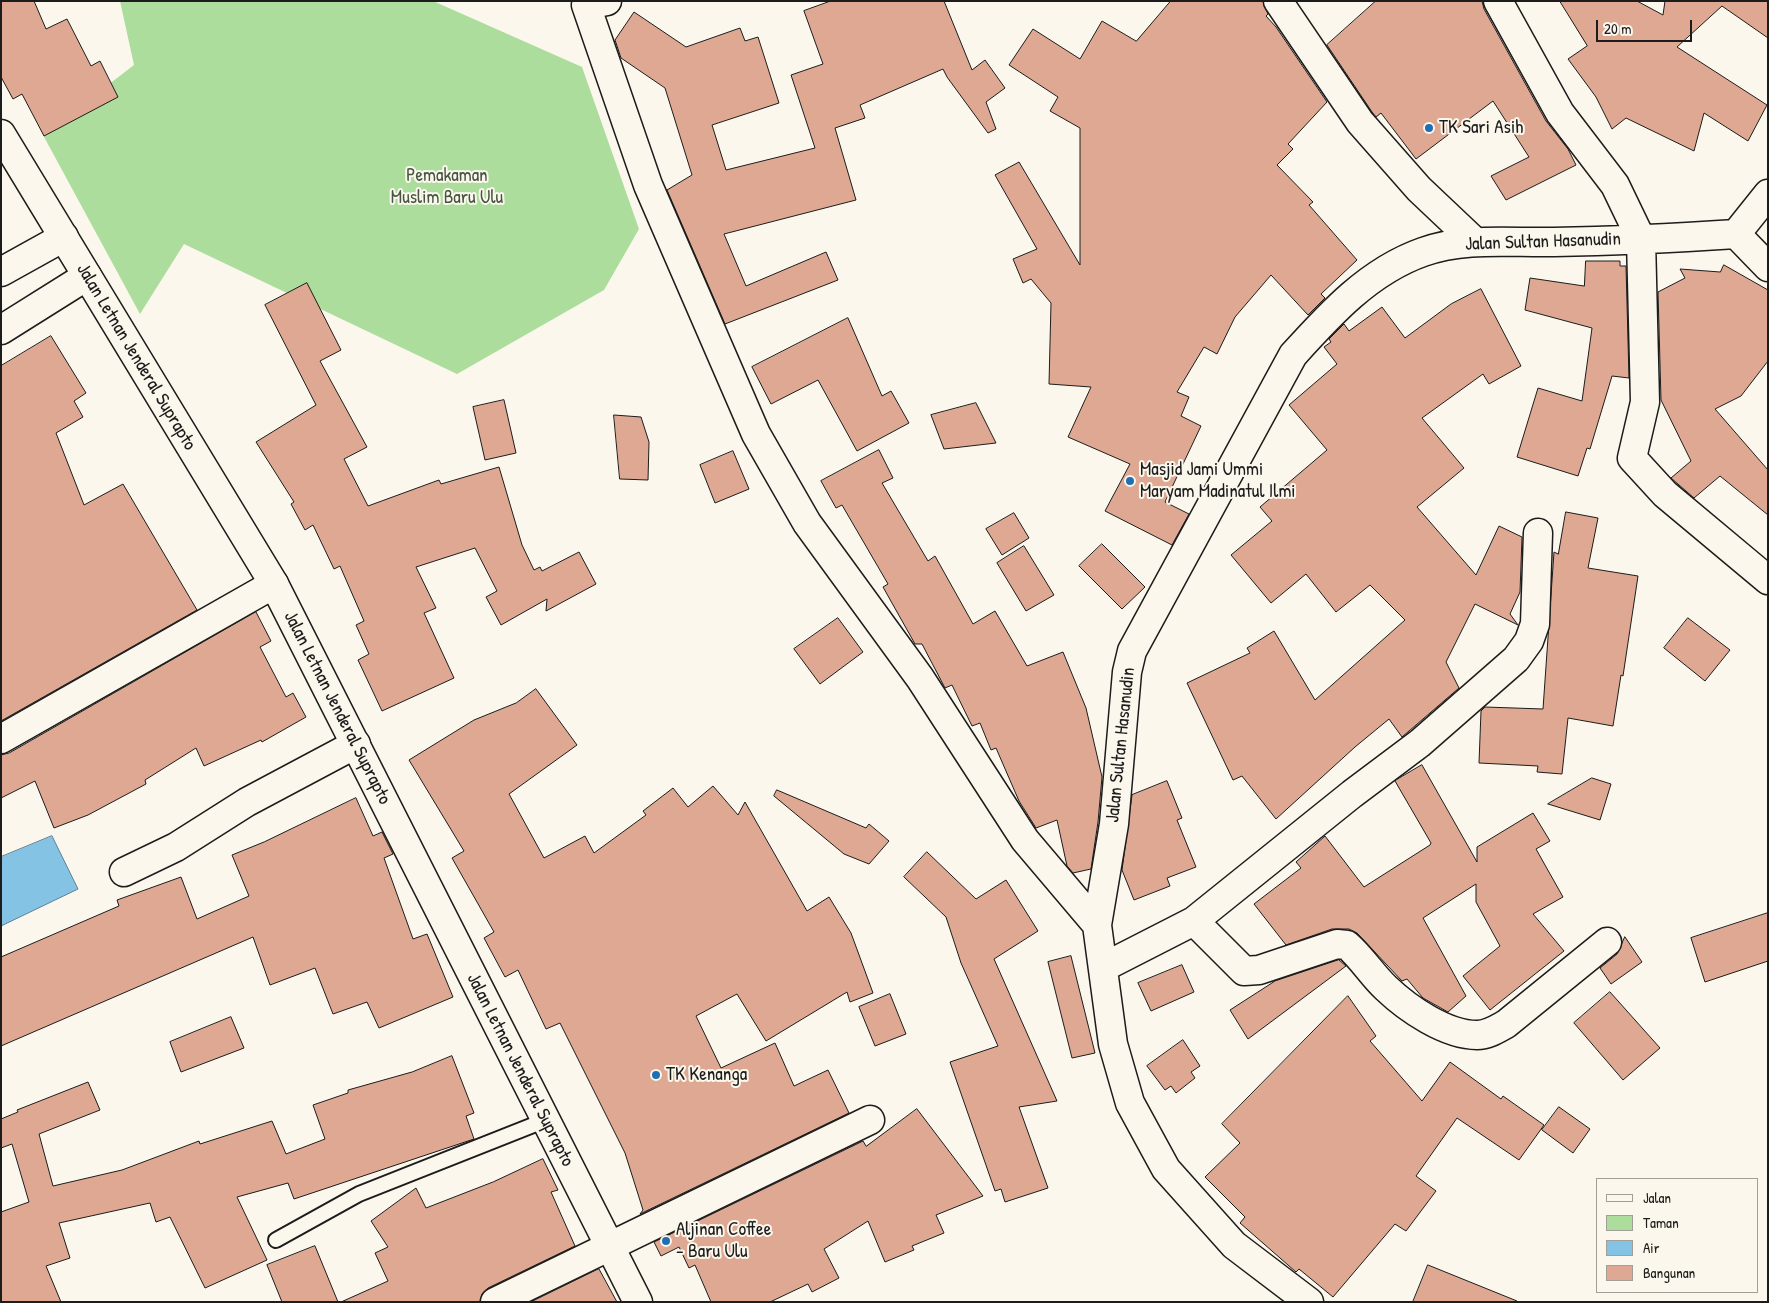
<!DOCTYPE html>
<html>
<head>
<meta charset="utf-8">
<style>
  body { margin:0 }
  #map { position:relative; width:1769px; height:1303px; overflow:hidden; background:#fbf7ec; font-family:"Patrick Hand",sans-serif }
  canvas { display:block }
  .frame { position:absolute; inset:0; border:2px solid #1c1c1c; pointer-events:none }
  .legend { position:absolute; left:1596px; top:1178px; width:162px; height:115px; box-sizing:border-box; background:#fbf7ec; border:1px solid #a29f99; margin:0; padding:6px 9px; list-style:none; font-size:15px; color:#1c1c1c }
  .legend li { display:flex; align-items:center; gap:10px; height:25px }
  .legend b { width:25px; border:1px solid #a29f99 }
  .scale { position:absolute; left:1596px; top:20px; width:96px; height:22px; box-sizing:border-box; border:2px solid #1c1c1c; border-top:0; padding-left:6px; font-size:15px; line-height:18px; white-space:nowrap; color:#1c1c1c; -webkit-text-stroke:4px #fbf7ec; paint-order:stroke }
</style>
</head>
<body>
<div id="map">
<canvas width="1769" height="1303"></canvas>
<div class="frame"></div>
<ul class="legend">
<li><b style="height:6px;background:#fbf7ec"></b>Jalan</li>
<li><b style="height:14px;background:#acdd9d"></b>Taman</li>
<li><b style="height:14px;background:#85c3e5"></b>Air</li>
<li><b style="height:14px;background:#dea893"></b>Bangunan</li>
</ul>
<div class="scale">20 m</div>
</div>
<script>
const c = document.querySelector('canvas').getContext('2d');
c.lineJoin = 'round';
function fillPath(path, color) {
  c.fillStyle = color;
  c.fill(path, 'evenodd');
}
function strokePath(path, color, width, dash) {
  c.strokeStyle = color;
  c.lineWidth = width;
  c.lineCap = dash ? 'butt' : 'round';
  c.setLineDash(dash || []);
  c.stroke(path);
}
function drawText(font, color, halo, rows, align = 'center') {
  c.font = font + ' "Patrick Hand",sans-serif';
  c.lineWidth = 4;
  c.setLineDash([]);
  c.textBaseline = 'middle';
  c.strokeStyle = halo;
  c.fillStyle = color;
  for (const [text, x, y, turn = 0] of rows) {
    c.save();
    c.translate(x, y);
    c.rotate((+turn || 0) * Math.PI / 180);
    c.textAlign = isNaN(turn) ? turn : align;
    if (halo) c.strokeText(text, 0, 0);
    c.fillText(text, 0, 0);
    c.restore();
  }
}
fillPath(new Path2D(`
  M 120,1 L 433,1 L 582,67 L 639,229 L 604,290 L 457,374 L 184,244 L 140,314 L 43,135 L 134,65 Z`), '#acdd9d');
const water = new Path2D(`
  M 52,836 L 78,889 L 1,926 L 1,857 Z`);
fillPath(water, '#85c3e5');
strokePath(water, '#5b8095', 1);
const building = new Path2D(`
  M 1,1 L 34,1 L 46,29 L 67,19 L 91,66 L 100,61 L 118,97 L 44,136 L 22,94 L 13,99 L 1,77 Z
  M 831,1 L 944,1 L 972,70 L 985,60 L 1005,88 L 986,102 L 996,129 L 988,133 L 947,77 L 943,69 L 860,105 L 865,118 L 835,128 L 856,200 L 724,234 L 746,286 L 826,252 L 838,280 L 725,324 L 667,190 L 692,175 L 665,88 L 621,58 L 615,40 L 634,12 L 686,47 L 740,28 L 745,41 L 758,37 L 779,103 L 712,125 L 726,170 L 815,148 L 791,75 L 823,64 L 804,11 Z
  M 1171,1 L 1263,1 L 1268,14 L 1266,16 L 1276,27 L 1327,102 L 1288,144 L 1293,149 L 1277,165 L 1313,202 L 1309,205 L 1357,260 L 1321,294 L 1325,298 L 1308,315 L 1271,275 L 1235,317 L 1217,354 L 1204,347 L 1177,392 L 1189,397 L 1181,416 L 1201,426 L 1165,502 L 1189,514 L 1172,545 L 1105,511 L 1130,464 L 1068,437 L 1091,387 L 1049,384 L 1051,303 L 1031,279 L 1023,283 L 1013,259 L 1037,249 L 995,175 L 1019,162 L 1080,265 L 1080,128 L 1050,111 L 1058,97 L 1009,65 L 1033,29 L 1080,59 L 1102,21 L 1136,41 Z
  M 1376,1 L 1482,1 L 1484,9 L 1546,121 L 1568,149 L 1576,165 L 1506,200 L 1491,176 L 1529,157 L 1493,101 L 1416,159 L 1381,113 L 1376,117 L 1372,112 L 1327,45 Z
  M 1560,1 L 1637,1 L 1663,15 L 1665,1 L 1768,1 L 1768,38 L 1722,6 L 1677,47 L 1767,105 L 1748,141 L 1704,113 L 1694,151 L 1626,118 L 1612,129 L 1596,97 L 1568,59 L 1587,46 Z
  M 1586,261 L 1620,261 L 1620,266 L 1626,266 L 1629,378 L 1612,376 L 1590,449 L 1587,448 L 1578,476 L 1517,457 L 1538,388 L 1582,401 L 1592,328 L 1525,310 L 1530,278 L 1584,286 Z
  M 1724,265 L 1768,290 L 1768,361 L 1741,396 L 1715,409 L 1768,470 L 1768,515 L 1720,476 L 1694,498 L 1671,478 L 1691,461 L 1661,400 L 1658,292 L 1685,278 L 1680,269 L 1720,272 Z
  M 307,283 L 341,350 L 320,361 L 367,447 L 344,459 L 368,506 L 439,480 L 441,484 L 499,467 L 522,545 L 534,570 L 540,567 L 542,571 L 579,552 L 596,584 L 546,611 L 547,599 L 501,625 L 486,597 L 497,591 L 475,548 L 416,567 L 436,608 L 424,613 L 454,678 L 382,711 L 358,660 L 369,654 L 356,625 L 364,621 L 340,566 L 334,569 L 313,525 L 305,530 L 291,504 L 294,502 L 256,442 L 316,405 L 265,305 Z
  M 1481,289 L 1521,366 L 1489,384 L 1483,374 L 1422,418 L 1464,468 L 1417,507 L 1476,575 L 1499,526 L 1522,537 L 1520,592 L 1510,614 L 1518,625 L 1475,604 L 1446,662 L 1459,688 L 1402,737 L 1389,719 L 1355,747 L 1276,819 L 1242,776 L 1233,780 L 1187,683 L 1250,653 L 1247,648 L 1274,631 L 1315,700 L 1405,620 L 1370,585 L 1336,612 L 1306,574 L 1271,603 L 1231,555 L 1272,521 L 1260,507 L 1327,450 L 1289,405 L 1337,364 L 1324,347 L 1331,342 L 1329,339 L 1344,324 L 1349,331 L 1382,307 L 1405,338 L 1451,304 Z
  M 848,318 L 882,396 L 891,391 L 909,423 L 857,451 L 818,380 L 771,404 L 752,367 Z
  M 51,336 L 86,393 L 74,401 L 83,417 L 56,433 L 84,505 L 123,484 L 197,610 L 1,721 L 1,366 Z
  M 504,400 L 516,453 L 485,460 L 473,407 Z
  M 976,403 L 996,443 L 944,449 L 931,415 Z
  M 614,415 L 641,417 L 649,442 L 648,480 L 620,479 Z
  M 879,450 L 893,478 L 882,483 L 928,561 L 935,556 L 973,624 L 995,611 L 1027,666 L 1063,652 L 1086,708 L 1102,777 L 1098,822 L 1091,869 L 1073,873 L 1067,866 L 1057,820 L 1036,828 L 1019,801 L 996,748 L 991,750 L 980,723 L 972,726 L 952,685 L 945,688 L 922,644 L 915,644 L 883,587 L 888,584 L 842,505 L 836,508 L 821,481 Z
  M 733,451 L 749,489 L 715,503 L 700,465 Z
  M 1566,512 L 1598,518 L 1588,568 L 1638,576 L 1623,676 L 1621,675 L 1613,726 L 1568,718 L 1562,774 L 1537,772 L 1538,766 L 1479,763 L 1481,711 L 1485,707 L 1543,709 L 1554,552 L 1558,554 Z
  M 1014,513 L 1029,538 L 1002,555 L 986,529 Z
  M 1102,544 L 1145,587 L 1122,609 L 1079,566 Z
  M 1024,546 L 1054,595 L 1026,611 L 997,563 Z
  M 256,612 L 271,641 L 260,647 L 286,697 L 293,693 L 306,717 L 262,742 L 261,740 L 204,766 L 196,748 L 145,780 L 146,784 L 88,815 L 54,828 L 35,781 L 1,798 L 1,755 L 9,753 Z
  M 838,618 L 863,652 L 820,684 L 794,649 Z
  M 1688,618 L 1730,650 L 1705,681 L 1664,648 Z
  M 536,689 L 577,745 L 509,794 L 544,858 L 585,836 L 594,853 L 646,815 L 643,811 L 673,788 L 688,807 L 713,786 L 738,815 L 745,802 L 807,911 L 829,897 L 851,933 L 873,993 L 850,1002 L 847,992 L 766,1041 L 737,994 L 696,1016 L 721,1068 L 775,1043 L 794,1086 L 828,1070 L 849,1113 L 640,1214 L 643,1210 L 625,1153 L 560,1023 L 546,1029 L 518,970 L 505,977 L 484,938 L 494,932 L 452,858 L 464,851 L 409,760 L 474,720 L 516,703 Z
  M 1422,765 L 1477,862 L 1477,847 L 1533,813 L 1550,841 L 1536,849 L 1563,897 L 1533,914 L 1564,951 L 1490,1010 L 1463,976 L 1500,946 L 1476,902 L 1476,884 L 1423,918 L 1466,996 L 1448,1012 L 1423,998 L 1407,979 L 1402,981 L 1357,933 L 1349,929 L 1332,929 L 1286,945 L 1254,904 L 1301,868 L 1296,862 L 1325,836 L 1364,887 L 1430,845 L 1431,843 L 1395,781 Z
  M 1592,778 L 1611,784 L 1600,820 L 1548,804 Z
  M 1167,781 L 1182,818 L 1177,820 L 1196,867 L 1167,878 L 1170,886 L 1134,900 L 1122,870 L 1132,795 Z
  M 777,790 L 866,828 L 869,824 L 889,841 L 869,864 L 844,854 L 774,796 Z
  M 356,798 L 373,836 L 382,832 L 393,854 L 384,858 L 413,939 L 427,934 L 453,997 L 379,1028 L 367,1002 L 333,1014 L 315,968 L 270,985 L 253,937 L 1,1046 L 1,957 L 119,906 L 117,900 L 181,877 L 197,919 L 249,896 L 232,855 L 264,842 Z
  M 927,852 L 976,899 L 1006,880 L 1038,931 L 994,959 L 1057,1101 L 1019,1107 L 1048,1188 L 1005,1202 L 1001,1189 L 995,1191 L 950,1062 L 998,1046 L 961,963 L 946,917 L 904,877 Z
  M 1768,913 L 1768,961 L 1705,982 L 1691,938 Z
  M 1625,937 L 1642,962 L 1611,984 L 1600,968 L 1617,954 Z
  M 1071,956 L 1095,1053 L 1072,1058 L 1048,962 Z
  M 1339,960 L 1346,966 L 1248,1039 L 1230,1010 L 1275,981 Z
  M 1182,965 L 1194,992 L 1151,1011 L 1138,983 Z
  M 1610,992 L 1660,1048 L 1623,1080 L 1574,1023 Z
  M 890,994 L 906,1034 L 875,1046 L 859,1007 Z
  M 1348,996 L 1376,1036 L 1370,1041 L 1422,1101 L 1450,1062 L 1501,1099 L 1503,1096 L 1544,1125 L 1519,1160 L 1457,1118 L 1416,1176 L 1436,1191 L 1406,1231 L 1395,1224 L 1333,1297 L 1299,1269 L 1296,1272 L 1240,1223 L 1245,1217 L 1205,1177 L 1240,1143 L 1222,1124 Z
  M 231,1017 L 244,1048 L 181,1072 L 170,1042 Z
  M 1183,1040 L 1200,1066 L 1191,1072 L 1195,1078 L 1176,1093 L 1171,1086 L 1165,1090 L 1147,1066 Z
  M 452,1056 L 474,1113 L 466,1116 L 474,1139 L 294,1199 L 288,1183 L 237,1197 L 267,1260 L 205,1288 L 170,1217 L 156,1222 L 150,1203 L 59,1223 L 70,1258 L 46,1266 L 61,1302 L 1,1302 L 1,1212 L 29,1202 L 12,1144 L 1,1148 L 1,1119 L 18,1112 L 17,1110 L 88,1082 L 100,1110 L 39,1134 L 53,1186 L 122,1170 L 199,1141 L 200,1144 L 272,1121 L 286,1154 L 325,1139 L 313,1105 L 348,1093 L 348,1090 L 412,1072 Z
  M 1559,1107 L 1590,1129 L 1573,1153 L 1542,1130 Z
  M 917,1109 L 983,1196 L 936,1215 L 944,1233 L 912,1246 L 914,1250 L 885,1262 L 868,1221 L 824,1249 L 839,1278 L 812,1292 L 808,1284 L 770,1302 L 711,1302 L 695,1265 L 689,1268 L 679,1247 L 661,1256 L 654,1242 L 863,1141 L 866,1146 Z
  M 543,1159 L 558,1190 L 551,1192 L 575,1246 L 488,1288 L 482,1294 L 480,1302 L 341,1302 L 388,1281 L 375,1253 L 388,1247 L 371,1221 L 416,1188 L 426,1208 L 493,1182 Z
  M 315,1246 L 338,1302 L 282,1302 L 267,1265 Z
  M 1428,1265 L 1517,1301 L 1516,1302 L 1413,1302 Z
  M 599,1269 L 617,1302 L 531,1302 Z`);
fillPath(building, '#dea893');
strokePath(building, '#1c1c1c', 1);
const lane = new Path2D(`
  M 276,1240 L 359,1194 L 546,1120`);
const street = new Path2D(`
  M 607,1 L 586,5 L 648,185 L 756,434 L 807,523 L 920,678 L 1025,840 L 1097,925
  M 1278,1 L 1360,122 L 1419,189 L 1474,241
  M 1498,1 L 1560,113 L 1615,185 L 1641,239 L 1645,402 L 1632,458 L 1665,494 L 1768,580
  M 1736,234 L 1768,267
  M 1,272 L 64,237
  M 1,330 L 87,276
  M 1,739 L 274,584
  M 124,872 L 176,847 L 247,802 L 356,744
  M 1194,921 L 1244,971 L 1259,970 L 1337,944 L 1347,945 C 1362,958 1372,975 1386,988 C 1408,1009 1446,1035 1477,1035 C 1488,1035 1497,1029 1506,1024 L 1607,942
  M 1104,967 L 1194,921 L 1352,794 L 1420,743 L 1516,659 L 1529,641 L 1535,624 L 1538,533
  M 495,1302 L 870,1120
  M 1309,1302 L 1234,1245 L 1166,1169 L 1130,1103 L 1113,1044 L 1097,925 L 1114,824 L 1127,672 L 1132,651 L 1293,355 C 1330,314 1369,271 1423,252 C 1465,237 1510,243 1554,242 C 1615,241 1676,238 1736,234 L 1768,194`);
const secondary = new Path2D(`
  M 1,134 L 274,584 L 638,1302`);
strokePath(lane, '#1c1c1c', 18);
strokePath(street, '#1c1c1c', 31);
strokePath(secondary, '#1c1c1c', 31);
strokePath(lane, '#fbf7ec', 14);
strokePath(street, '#fbf7ec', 28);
strokePath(secondary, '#fbf7ec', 28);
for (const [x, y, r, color] of [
  [1429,128,5,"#1f6fb2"],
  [1130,481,5,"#1f6fb2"],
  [656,1075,5,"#1f6fb2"],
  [666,1241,5,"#1f6fb2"]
]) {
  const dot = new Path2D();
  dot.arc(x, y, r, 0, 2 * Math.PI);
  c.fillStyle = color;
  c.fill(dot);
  strokePath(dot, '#fbf7ec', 2);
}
drawText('19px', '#1c1c1c', '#fbf7ec', [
  ["TK Sari Asih",1439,128],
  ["Masjid Jami Ummi",1140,470],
  ["Maryam Madinatul Ilmi",1140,492],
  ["TK Kenanga",666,1075],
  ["Aljinan Coffee",676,1230],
  ["- Baru Ulu",676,1252]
], 'left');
drawText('19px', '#475643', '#fbf7ec', [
  ["Pemakaman",447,176],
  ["Muslim Baru Ulu",447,198]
]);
drawText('19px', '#1c1c1c', '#fbf7ec', [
  ["Jalan Sultan Hasanudin",1543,242,-2],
  ["Jalan Letnan Jenderal Suprapto",136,357,59],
  ["Jalan Letnan Jenderal Suprapto",337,708,63],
  ["Jalan Sultan Hasanudin",1121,745,-84],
  ["Jalan Letnan Jenderal Suprapto",520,1070,63]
]);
</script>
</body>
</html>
